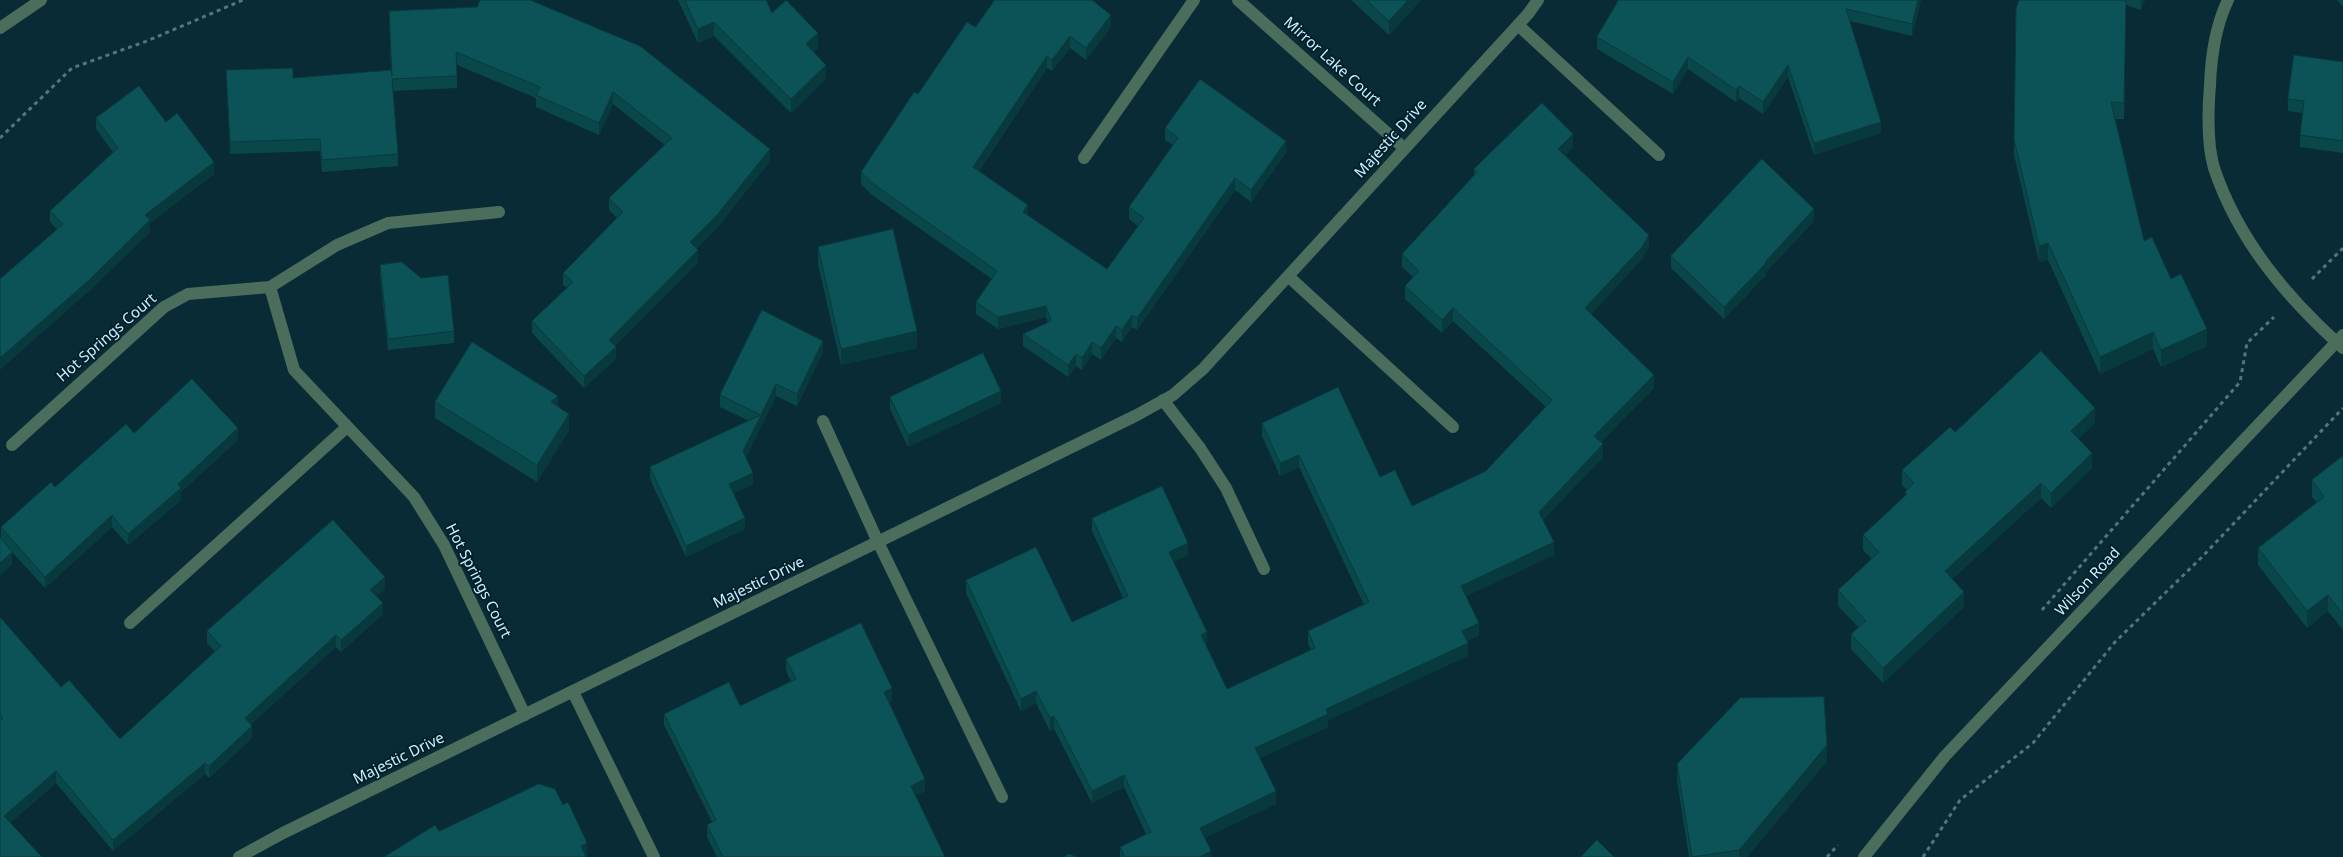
<!DOCTYPE html>
<html>
<head>
<meta charset="utf-8">
<style>
  body { margin:0 }
  canvas { display:block; background:#082b35 }
</style>
</head>
<body>
<canvas width="2343" height="857"></canvas>
<script>
const c = document.querySelector('canvas').getContext('2d');
c.lineJoin = 'round';
function strokePath(path, color, width, dash) {
  c.strokeStyle = color;
  c.lineWidth = width;
  c.lineCap = dash ? 'butt' : 'round';
  c.setLineDash(dash || []);
  c.stroke(path);
}
function fillPath(path, color) {
  c.fillStyle = color;
  c.fill(path, 'evenodd');
}
function drawText(font, color, halo, rows, align = 'center') {
  c.font = font + ' "Noto Sans",sans-serif';
  c.lineWidth = 4;
  c.setLineDash([]);
  c.textBaseline = 'middle';
  c.strokeStyle = halo;
  c.fillStyle = color;
  for (const [text, x, y, turn = 0] of rows) {
    c.save();
    c.translate(x, y);
    c.rotate((+turn || 0) * Math.PI / 180);
    c.textAlign = isNaN(turn) ? turn : align;
    if (halo) c.strokeText(text, 0, 0);
    c.fillText(text, 0, 0);
    c.restore();
  }
}
strokePath(new Path2D(`
  M 0,138 L 72,68 L 147,41 L 243,0
  M 2312,279 L 2343,248
  M 2042,610 L 2240,382 L 2247,343 L 2274,317
  M 1827,857 L 1838,845
  M 1923,857 L 1960,800 L 2033,743 L 2115,642 L 2202,557 L 2343,408`), '#517681', 3, [4, 4]);
strokePath(new Path2D(`
  M 1238,0 L 1404,148
  M 2228,0 C 2216,25 2211,57 2210,85 C 2208,110 2207,144 2214,168 C 2238,240 2287,298 2343,348
  M 1518,25 L 1659,155
  M 1084,158 L 1194,0
  M 1288,276 L 1453,427
  M 270,287 L 294,370 L 414,497 L 444,545 L 525,715
  M 1163,400 L 1200,448 L 1226,488 L 1264,569
  M 823,421 L 878,542 L 1002,797
  M 12,445 L 164,307 L 188,294 L 270,287 L 337,245 L 388,223 L 499,212
  M 130,623 L 347,427
  M 573,692 L 654,857
  M 239,857 L 283,833 L 1137,415 L 1173,395 L 1203,369 L 1528,14 L 1538,0
  M 1864,857 L 1945,756 L 2343,335`), '#4b6d5b', 12);
strokePath(new Path2D(`
  M 0,28 L 41,0`), '#4b6d5b', 12);
fillPath(new Path2D(`
  M 678,0 L 766,0 L 772,13 L 818,47 L 813,52 L 826,78 L 791,113 L 714,36 L 698,43 Z
  M 1351,0 L 1421,0 L 1389,35 Z
  M 1619,0 L 1921,0 L 1912,36 L 1850,21 L 1881,133 L 1814,155 L 1788,77 L 1763,114 L 1739,98 L 1736,102 L 1688,69 L 1673,94 L 1597,49 L 1597,37 Z
  M 2019,0 L 2145,0 L 2141,10 L 2126,5 L 2124,119 L 2115,119 L 2144,241 L 2171,279 L 2207,346 L 2161,367 L 2153,349 L 2100,374 L 2048,260 L 2039,262 L 2014,155 L 2016,9 Z
  M 2337,0 L 2343,0 L 2343,7 Z
  M 477,7 L 770,161 L 717,228 L 697,248 L 698,262 L 615,346 L 616,359 L 584,388 L 532,333 L 532,321 L 567,288 L 563,285 L 563,273 L 617,218 L 609,210 L 609,198 L 665,145 L 613,104 L 599,135 L 536,107 L 536,98 L 457,65 L 457,88 L 393,91 L 398,154 L 398,166 L 322,172 L 320,151 L 230,154 L 226,70 L 293,78 L 391,70 L 389,11 Z
  M 975,27 L 1111,27 L 1086,60 L 1070,48 L 1052,71 L 1047,68 L 979,171 L 1028,216 L 1107,269 L 1138,226 L 1129,219 L 1129,207 L 1173,145 L 1165,140 L 1165,128 L 1286,153 L 1251,202 L 1235,190 L 1137,330 L 1132,327 L 1122,342 L 1116,338 L 1101,360 L 1092,354 L 1082,370 L 1076,366 L 1068,377 L 1023,346 L 1023,334 L 1048,323 L 1046,317 L 998,329 L 976,314 L 976,302 L 992,279 L 872,195 L 861,184 L 861,172 L 918,94 Z
  M 2343,62 L 2343,153 L 2300,147 L 2300,135 L 2302,113 L 2288,111 L 2288,99 Z
  M 96,118 L 166,122 L 214,174 L 150,223 L 150,232 L 88,292 L 57,229 L 50,222 L 50,211 L 113,152 L 96,129 Z
  M 1573,147 L 1565,155 L 1649,247 L 1642,259 L 1591,314 L 1654,388 L 1601,442 L 1603,457 L 1543,520 L 1554,555 L 1466,596 L 1479,635 L 1467,641 L 1468,656 L 1328,720 L 1328,727 L 1260,758 L 1276,804 L 1204,838 L 1211,857 L 1120,857 L 1120,847 L 1146,834 L 1124,787 L 1092,803 L 1054,729 L 1050,731 L 1036,703 L 1021,711 L 966,593 L 966,580 L 1072,622 L 1123,598 L 1092,531 L 1092,518 L 1188,555 L 1173,562 L 1207,645 L 1206,645 L 1227,689 L 1311,650 L 1308,644 L 1308,631 L 1364,605 L 1299,467 L 1280,476 L 1262,436 L 1262,423 L 1380,477 L 1412,506 L 1486,471 L 1546,407 L 1453,321 L 1442,333 L 1405,299 L 1405,286 L 1413,277 L 1402,267 L 1402,254 L 1474,175 L 1474,169 Z
  M 1814,221 L 1766,272 L 1766,275 L 1724,319 L 1671,268 L 1671,256 Z
  M 818,247 L 917,348 L 841,365 L 818,264 Z
  M 380,265 L 454,331 L 454,343 L 388,350 L 380,276 Z
  M 823,352 L 797,406 L 776,396 L 746,457 L 753,484 L 734,493 L 745,529 L 686,557 L 650,479 L 650,467 L 749,421 L 720,407 L 720,395 Z
  M 890,397 L 1001,403 L 908,447 L 890,409 Z
  M 435,402 L 558,407 L 569,430 L 537,482 L 435,418 Z
  M 2095,423 L 2078,439 L 2092,468 L 2051,508 L 2041,498 L 1952,579 L 1964,607 L 1883,683 L 1851,649 L 1851,634 L 1859,628 L 1838,606 L 1838,590 L 1872,559 L 1863,550 L 1863,535 L 1905,496 L 1905,492 L 1907,490 L 1902,485 L 1902,470 L 1955,432 Z
  M 134,433 L 238,440 L 181,492 L 181,500 L 128,545 L 112,527 L 45,588 L 12,552 L 12,564 L 0,575 L 1,527 L 55,487 Z
  M 2343,456 L 2343,630 L 2328,611 L 2307,628 L 2258,565 L 2258,548 L 2317,503 L 2312,497 L 2312,480 Z
  M 385,589 L 376,596 L 383,614 L 341,652 L 336,647 L 250,725 L 252,738 L 209,778 L 205,774 L 113,851 L 56,783 L 10,823 L 0,857 L 0,617 L 61,687 L 120,739 L 215,652 L 207,643 L 207,631 Z
  M 786,659 L 892,700 L 889,702 L 925,791 L 915,796 L 945,857 L 717,857 L 707,837 L 707,825 L 712,822 L 664,725 L 664,714 L 740,706 L 791,681 L 786,671 Z
  M 1827,761 L 1747,857 L 1689,857 L 1677,780 L 1677,764 Z`), '#09474b');
fillPath(new Path2D(`
  M 1408,0 L 1421,0 L 1389,35 L 1389,21 Z
  M 1918,0 L 1921,0 L 1912,36 L 1912,24 Z
  M 2141,0 L 2145,0 L 2141,10 Z
  M 1111,15 L 1111,27 L 1086,60 L 1086,48 Z
  M 714,22 L 714,36 L 698,43 L 698,29 Z
  M 818,33 L 818,47 L 806,58 L 806,44 Z
  M 1070,36 L 1070,48 L 1052,71 L 1052,60 Z
  M 1047,56 L 1047,68 L 973,179 L 973,167 Z
  M 1688,57 L 1688,69 L 1673,94 L 1673,82 Z
  M 826,65 L 826,78 L 791,113 L 791,99 Z
  M 1788,65 L 1788,77 L 1763,114 L 1763,102 Z
  M 1739,86 L 1739,98 L 1736,102 L 1736,90 Z
  M 613,92 L 613,104 L 599,135 L 599,123 Z
  M 1881,122 L 1881,133 L 1814,155 L 1814,143 Z
  M 1573,134 L 1573,147 L 1558,162 L 1558,149 Z
  M 1286,141 L 1286,153 L 1251,202 L 1251,190 Z
  M 770,149 L 770,161 L 717,228 L 690,254 L 690,242 Z
  M 214,162 L 214,174 L 150,223 L 150,232 L 88,292 L 0,370 L 0,358 L 145,215 Z
  M 1235,178 L 1235,190 L 1137,330 L 1137,318 Z
  M 1028,205 L 1028,217 L 1023,212 Z
  M 1814,209 L 1814,221 L 1766,272 L 1766,275 L 1724,319 L 1724,307 L 1765,262 Z
  M 1649,235 L 1649,247 L 1642,259 L 1585,321 L 1585,308 Z
  M 2048,243 L 2048,260 L 2039,262 L 2039,246 Z
  M 698,250 L 698,262 L 609,352 L 609,340 Z
  M 1046,306 L 1046,317 L 998,329 L 998,317 Z
  M 1453,308 L 1453,321 L 1442,333 L 1442,320 Z
  M 1132,315 L 1132,327 L 1122,342 L 1122,330 Z
  M 1116,326 L 1116,338 L 1101,360 L 1101,348 Z
  M 2207,329 L 2207,346 L 2161,367 L 2161,350 Z
  M 917,331 L 917,348 L 841,365 L 841,349 Z
  M 2153,332 L 2153,349 L 2100,374 L 2100,357 Z
  M 823,341 L 823,352 L 797,406 L 797,394 Z
  M 1092,342 L 1092,354 L 1082,370 L 1082,358 Z
  M 616,347 L 616,359 L 584,388 L 584,376 Z
  M 1076,354 L 1076,366 L 1068,377 L 1068,365 Z
  M 1654,375 L 1654,388 L 1594,449 L 1594,436 Z
  M 776,384 L 776,396 L 743,463 L 743,451 Z
  M 1001,391 L 1001,403 L 908,447 L 908,435 Z
  M 558,396 L 558,412 L 551,402 Z
  M 2095,408 L 2095,423 L 2071,446 L 2071,431 Z
  M 569,414 L 569,430 L 537,482 L 537,465 Z
  M 238,428 L 238,440 L 181,492 L 181,500 L 128,545 L 128,534 L 178,484 Z
  M 1603,444 L 1603,457 L 1539,524 L 1539,512 Z
  M 2092,453 L 2092,468 L 2051,508 L 2051,493 Z
  M 1299,455 L 1299,467 L 1280,476 L 1280,463 Z
  M 753,473 L 753,484 L 729,495 L 729,484 Z
  M 2041,483 L 2041,498 L 1945,586 L 1945,571 Z
  M 112,515 L 112,527 L 45,588 L 45,577 Z
  M 745,518 L 745,529 L 686,557 L 686,546 Z
  M 1554,542 L 1554,555 L 1461,598 L 1461,586 Z
  M 1188,543 L 1188,555 L 1169,564 L 1169,552 Z
  M 12,552 L 12,564 L 0,575 L 0,563 Z
  M 385,577 L 385,589 L 370,601 L 370,590 Z
  M 1964,592 L 1964,607 L 1883,683 L 1883,668 Z
  M 2328,595 L 2328,611 L 2307,628 L 2307,611 Z
  M 383,603 L 383,614 L 341,652 L 341,640 Z
  M 1479,623 L 1479,635 L 1462,643 L 1462,631 Z
  M 1207,632 L 1207,645 L 1201,647 L 1201,635 Z
  M 336,635 L 336,647 L 245,730 L 245,718 Z
  M 1468,643 L 1468,656 L 1328,720 L 1328,727 L 1255,760 L 1255,748 L 1326,709 Z
  M 892,688 L 892,700 L 884,704 L 884,692 Z
  M 1036,691 L 1036,703 L 1021,711 L 1021,699 Z
  M 1054,716 L 1054,729 L 1050,731 L 1050,718 Z
  M 252,726 L 252,738 L 209,778 L 209,766 Z
  M 1827,745 L 1827,761 L 1747,857 L 1739,857 L 1739,850 Z
  M 205,763 L 205,774 L 113,851 L 113,840 Z
  M 56,771 L 56,783 L 4,828 L 4,816 Z
  M 1124,775 L 1124,787 L 1092,803 L 1092,791 Z
  M 925,779 L 925,791 L 911,798 L 911,786 Z
  M 1276,791 L 1276,804 L 1200,840 L 1200,828 Z
  M 587,843 L 587,856 L 586,857 L 581,846 Z
  M 1211,851 L 1211,857 L 1199,857 Z`), '#083a3d');
const building = new Path2D(`
  M 480,0 L 530,0 L 640,46 L 770,149 L 717,215 L 690,242 L 698,250 L 609,340 L 616,347 L 584,376 L 532,321 L 573,282 L 563,273 L 623,212 L 609,198 L 672,138 L 613,92 L 599,123 L 536,95 L 540,87 L 456,52 L 457,76 L 392,79 L 398,154 L 322,160 L 320,139 L 230,142 L 226,70 L 293,68 L 293,78 L 391,70 L 392,76 L 389,11 L 477,7 Z
  M 685,0 L 766,0 L 772,13 L 786,0 L 818,33 L 806,44 L 826,65 L 791,99 L 714,22 L 698,29 Z
  M 995,0 L 1092,0 L 1111,15 L 1086,48 L 1070,36 L 1052,60 L 1047,56 L 973,167 L 1028,205 L 1023,212 L 1107,269 L 1144,218 L 1129,207 L 1178,138 L 1165,128 L 1200,79 L 1286,141 L 1251,190 L 1235,178 L 1137,318 L 1132,315 L 1122,330 L 1116,326 L 1101,348 L 1092,342 L 1082,358 L 1076,354 L 1068,365 L 1023,334 L 1051,321 L 1046,306 L 998,317 L 976,302 L 997,271 L 872,183 L 861,172 L 914,92 L 918,94 L 967,22 L 975,27 Z
  M 1367,0 L 1408,0 L 1389,21 Z
  M 1619,0 L 1918,0 L 1912,24 L 1846,9 L 1881,122 L 1814,143 L 1788,65 L 1763,102 L 1739,86 L 1736,90 L 1688,57 L 1673,82 L 1597,37 Z
  M 2019,0 L 2126,0 L 2124,103 L 2111,102 L 2144,241 L 2152,237 L 2171,279 L 2181,274 L 2207,329 L 2161,350 L 2153,332 L 2100,357 L 2048,243 L 2039,246 L 2014,139 L 2016,9 Z
  M 2294,55 L 2343,62 L 2343,141 L 2300,135 L 2304,101 L 2288,99 Z
  M 139,86 L 166,122 L 177,113 L 214,162 L 145,215 L 150,220 L 88,281 L 0,358 L 0,279 L 63,224 L 50,211 L 118,148 L 96,118 Z
  M 1542,103 L 1573,134 L 1558,149 L 1649,235 L 1642,247 L 1585,308 L 1654,375 L 1594,436 L 1603,444 L 1539,512 L 1554,542 L 1461,586 L 1479,623 L 1462,631 L 1468,643 L 1326,709 L 1328,714 L 1255,748 L 1276,791 L 1200,828 L 1211,851 L 1199,857 L 1125,857 L 1120,847 L 1151,832 L 1124,775 L 1092,791 L 1054,716 L 1050,718 L 1036,691 L 1021,699 L 966,580 L 1036,547 L 1072,622 L 1128,596 L 1092,518 L 1162,486 L 1188,543 L 1169,552 L 1207,632 L 1201,635 L 1227,689 L 1315,648 L 1308,631 L 1369,602 L 1299,455 L 1280,463 L 1262,423 L 1338,387 L 1380,477 L 1395,470 L 1412,506 L 1486,471 L 1552,400 L 1453,308 L 1442,320 L 1405,286 L 1419,271 L 1402,254 L 1477,172 L 1474,169 Z
  M 1762,159 L 1814,209 L 1765,262 L 1766,263 L 1724,307 L 1671,256 Z
  M 893,229 L 917,331 L 841,349 L 818,247 Z
  M 402,262 L 421,278 L 448,275 L 454,331 L 388,339 L 380,265 Z
  M 762,310 L 823,341 L 797,394 L 776,384 L 761,415 L 720,395 Z
  M 472,342 L 558,396 L 551,402 L 569,414 L 537,465 L 435,402 Z
  M 2041,351 L 2095,408 L 2071,431 L 2092,453 L 2051,493 L 2041,483 L 1945,571 L 1964,592 L 1883,668 L 1851,634 L 1866,621 L 1838,590 L 1879,552 L 1863,535 L 1907,494 L 1905,492 L 1914,483 L 1902,470 L 1950,427 L 1955,432 Z
  M 983,353 L 1001,391 L 908,435 L 890,397 Z
  M 192,379 L 238,428 L 178,484 L 181,488 L 128,534 L 112,515 L 45,577 L 1,527 L 51,482 L 55,487 L 126,424 L 134,433 Z
  M 761,415 L 743,451 L 753,473 L 729,484 L 745,518 L 686,546 L 650,467 Z
  M 2343,456 L 2343,614 L 2328,595 L 2307,611 L 2258,548 L 2324,497 L 2312,480 Z
  M 333,520 L 385,577 L 370,590 L 383,603 L 341,640 L 336,635 L 245,718 L 252,726 L 209,766 L 205,763 L 113,840 L 56,771 L 4,816 L 42,857 L 0,857 L 0,721 L 3,718 L 0,715 L 0,617 L 61,687 L 69,680 L 120,739 L 221,646 L 207,631 Z
  M 0,537 L 12,552 L 0,563 Z
  M 861,623 L 892,688 L 884,692 L 925,779 L 911,786 L 945,857 L 723,857 L 707,825 L 716,820 L 664,714 L 729,682 L 740,706 L 796,679 L 786,659 Z
  M 1824,697 L 1827,745 L 1739,850 L 1692,857 L 1677,764 L 1740,698 Z
  M 539,784 L 555,789 L 563,805 L 568,802 L 587,843 L 581,846 L 586,857 L 384,857 L 435,825 L 439,831 Z
  M 1597,840 L 1614,857 L 1581,857 Z
  M 1069,854 L 1077,857 L 1064,857 Z`);
fillPath(building, '#0b5357');
strokePath(building, '#083a3d', 1);
drawText('15px', '#cbf1fe', '#00212b', [
  ["Mirror Lake Court",1332,62,42],
  ["Majestic Drive",1391,139,-48],
  ["Hot Springs Court",107,338,-41],
  ["Hot Springs Court",478,581,63],
  ["Wilson Road",2088,582,-47],
  ["Majestic Drive",759,583,-26],
  ["Majestic Drive",399,759,-26]
]);
</script>
</body>
</html>
